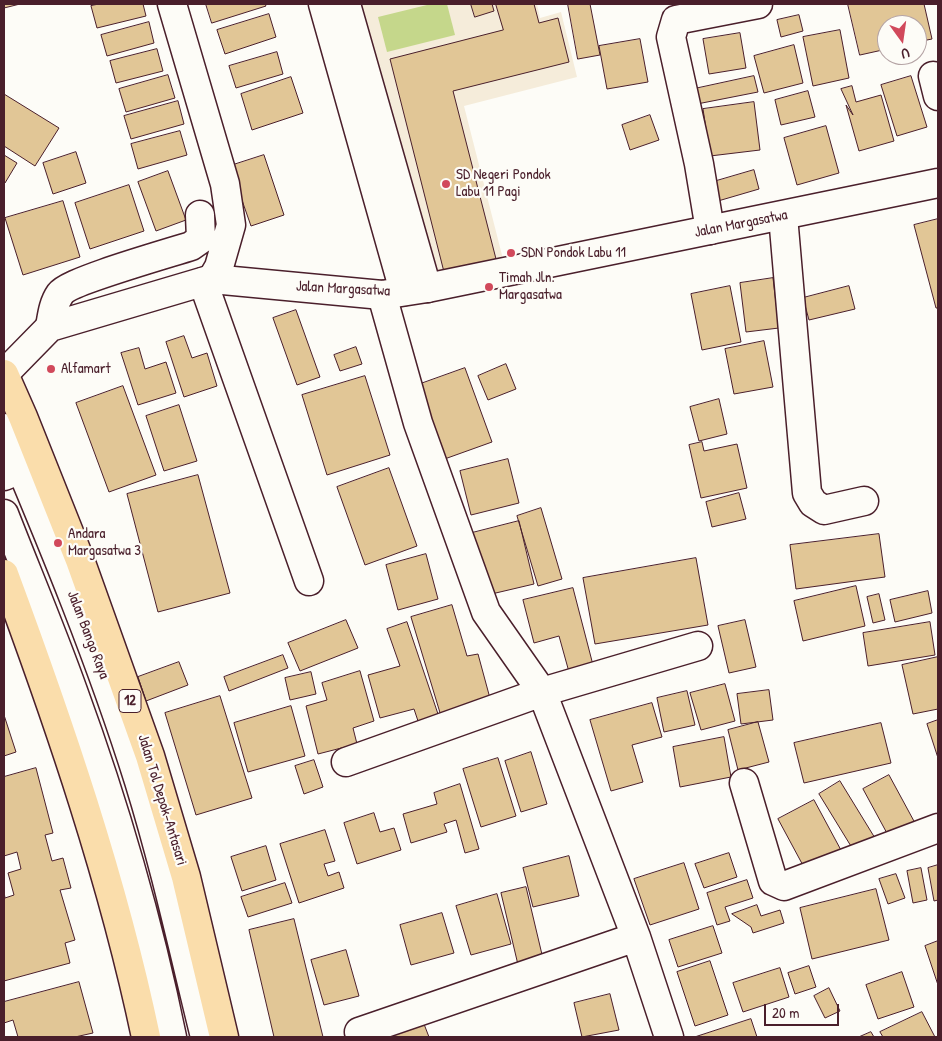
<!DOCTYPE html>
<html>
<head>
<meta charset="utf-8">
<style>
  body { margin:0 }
  #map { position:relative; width:942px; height:1041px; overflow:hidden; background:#fdfcf7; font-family:"Patrick Hand",sans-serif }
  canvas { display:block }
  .frame { position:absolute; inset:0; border:5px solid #4a1f2b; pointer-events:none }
  .north { position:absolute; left:877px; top:15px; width:50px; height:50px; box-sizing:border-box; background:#fdfcf7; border:1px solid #b5a4a5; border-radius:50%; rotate:166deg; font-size:14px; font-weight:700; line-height:20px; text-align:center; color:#4a1f2b }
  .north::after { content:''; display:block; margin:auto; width:18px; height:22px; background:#d1495b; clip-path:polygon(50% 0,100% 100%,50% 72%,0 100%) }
  .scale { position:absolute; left:764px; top:1004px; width:75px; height:22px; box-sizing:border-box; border:2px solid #4a1f2b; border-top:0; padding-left:6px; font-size:15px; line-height:18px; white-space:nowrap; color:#4a1f2b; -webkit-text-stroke:4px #fdfcf7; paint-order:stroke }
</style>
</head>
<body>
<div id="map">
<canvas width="942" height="1041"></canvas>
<div class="frame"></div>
<div class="north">U</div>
<div class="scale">20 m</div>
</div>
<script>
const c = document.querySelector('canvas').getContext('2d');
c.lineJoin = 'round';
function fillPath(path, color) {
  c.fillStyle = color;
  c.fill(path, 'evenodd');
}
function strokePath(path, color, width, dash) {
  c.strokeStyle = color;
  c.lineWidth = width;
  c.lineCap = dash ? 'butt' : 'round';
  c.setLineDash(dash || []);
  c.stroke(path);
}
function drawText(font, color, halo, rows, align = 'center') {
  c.font = font + ' "Patrick Hand",sans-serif';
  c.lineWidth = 4.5;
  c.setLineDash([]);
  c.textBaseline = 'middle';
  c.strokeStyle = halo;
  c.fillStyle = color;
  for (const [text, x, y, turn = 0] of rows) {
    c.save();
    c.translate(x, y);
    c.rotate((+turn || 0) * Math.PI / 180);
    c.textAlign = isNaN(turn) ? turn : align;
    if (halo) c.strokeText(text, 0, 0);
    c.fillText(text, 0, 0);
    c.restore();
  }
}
fillPath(new Path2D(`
  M 364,4 L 537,4 L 540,18 L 561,12 L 577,77 L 464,106 L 504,263 L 437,279 L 354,6 Z`), '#f5ecda');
fillPath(new Path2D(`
  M 431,4 L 447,4 L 455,35 L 387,52 L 378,17 Z`), '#c5d78b');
const building = new Path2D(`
  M 4,4 L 20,4 L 4,8 Z
  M 99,4 L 143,4 L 146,16 L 97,28 L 91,6 Z
  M 206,4 L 265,4 L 266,6 L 212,23 Z
  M 471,4 L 492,4 L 494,11 L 475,17 Z
  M 496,4 L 534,4 L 539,23 L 558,18 L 569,62 L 453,91 L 496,259 L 444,272 L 390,59 L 503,30 Z
  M 568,4 L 590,4 L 600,55 L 578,59 Z
  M 848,4 L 924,4 L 932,39 L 917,42 L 917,25 L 887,25 L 887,49 L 860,55 Z
  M 269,14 L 276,37 L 225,54 L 217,30 Z
  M 799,15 L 803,31 L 781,37 L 777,20 Z
  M 149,22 L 154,43 L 107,56 L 101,35 Z
  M 840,30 L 849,78 L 813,86 L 803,37 Z
  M 740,33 L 746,68 L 709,74 L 703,39 Z
  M 640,39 L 648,82 L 607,89 L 599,46 Z
  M 794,45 L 803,83 L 764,93 L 754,56 Z
  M 157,49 L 163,71 L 116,83 L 110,61 Z
  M 277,52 L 283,74 L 236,88 L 229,66 Z
  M 168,75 L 175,98 L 126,112 L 119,89 Z
  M 754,76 L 758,92 L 697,104 L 694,89 Z
  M 911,76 L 927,127 L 897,136 L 881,85 Z
  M 291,77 L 303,113 L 252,130 L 241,94 Z
  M 852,86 L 856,102 L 881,95 L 894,141 L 859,151 L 846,105 L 853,115 L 841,89 Z
  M 808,91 L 815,117 L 781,125 L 775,100 Z
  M 4,94 L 59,128 L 35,166 L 4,146 Z
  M 178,101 L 184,124 L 131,139 L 124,116 Z
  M 754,102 L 760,150 L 710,156 L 703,109 Z
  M 650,115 L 659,140 L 630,150 L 622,125 Z
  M 826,126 L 839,173 L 797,185 L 784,138 Z
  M 180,131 L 187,155 L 138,169 L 131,144 Z
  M 76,152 L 86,183 L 53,194 L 43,163 Z
  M 4,155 L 17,163 L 5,183 L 4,182 Z
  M 264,155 L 284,215 L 251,226 L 230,166 Z
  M 754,170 L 759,189 L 718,201 L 713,182 Z
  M 168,171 L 186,220 L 156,231 L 138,182 Z
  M 129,185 L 144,231 L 90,249 L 75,203 Z
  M 63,201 L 80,257 L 23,275 L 5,218 Z
  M 938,219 L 938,308 L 936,308 L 914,225 Z
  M 773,278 L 779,328 L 746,332 L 740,283 Z
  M 730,286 L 741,342 L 702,350 L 691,294 Z
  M 849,286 L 855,309 L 809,320 L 803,298 Z
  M 296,310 L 320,377 L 297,385 L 273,318 Z
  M 184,336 L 192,358 L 207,353 L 217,386 L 184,397 L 166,342 Z
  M 764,341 L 773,387 L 734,394 L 725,349 Z
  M 356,347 L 362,364 L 340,371 L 334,355 Z
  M 139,348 L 145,369 L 166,362 L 176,393 L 138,405 L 121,353 Z
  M 506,364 L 516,389 L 488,400 L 478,376 Z
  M 465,368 L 492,442 L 439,461 L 412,387 Z
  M 365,376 L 390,455 L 327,475 L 302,395 Z
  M 123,386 L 156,475 L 109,492 L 76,403 Z
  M 719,399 L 727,434 L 699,441 L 690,407 Z
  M 179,405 L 197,461 L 164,471 L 146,416 Z
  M 702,442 L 704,451 L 737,444 L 747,488 L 701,498 L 689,445 Z
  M 508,459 L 519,503 L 471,515 L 460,471 Z
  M 389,468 L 417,546 L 365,565 L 337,487 Z
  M 198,475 L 230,593 L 158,612 L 127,494 Z
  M 739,493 L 746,519 L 712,527 L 706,502 Z
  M 541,508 L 562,579 L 538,586 L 517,516 Z
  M 519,521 L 534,584 L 483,596 L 468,534 Z
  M 879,534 L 885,577 L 796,589 L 790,545 Z
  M 426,554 L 438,599 L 398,610 L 386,565 Z
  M 696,558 L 708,625 L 595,644 L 583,578 Z
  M 856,586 L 865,626 L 803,641 L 794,601 Z
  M 573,588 L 593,665 L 569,672 L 559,636 L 534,643 L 523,600 Z
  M 928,591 L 932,613 L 895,622 L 890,600 Z
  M 879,594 L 885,620 L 873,623 L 867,597 Z
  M 452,605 L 467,656 L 478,654 L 491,702 L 441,716 L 411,617 Z
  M 346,620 L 358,648 L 300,671 L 288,643 Z
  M 745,620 L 756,667 L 729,673 L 718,626 Z
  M 407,622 L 439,717 L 419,724 L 414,709 L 380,718 L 368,675 L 400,666 L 387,629 Z
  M 930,622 L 935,655 L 868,666 L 863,633 Z
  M 283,655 L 288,668 L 229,691 L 224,677 Z
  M 938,657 L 938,709 L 913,714 L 902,665 Z
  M 179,662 L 188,685 L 146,701 L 138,677 Z
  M 360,671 L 374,721 L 353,728 L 357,744 L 318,754 L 306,706 L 327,700 L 322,683 Z
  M 311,672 L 316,694 L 290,700 L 285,678 Z
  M 725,684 L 735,721 L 701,730 L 690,693 Z
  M 769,690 L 773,720 L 741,724 L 737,694 Z
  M 687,691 L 695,725 L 664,732 L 657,698 Z
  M 220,696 L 252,798 L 196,815 L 165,713 Z
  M 652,703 L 662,737 L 632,745 L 643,782 L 611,791 L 590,720 Z
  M 291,706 L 305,756 L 248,772 L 234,723 Z
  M 4,715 L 16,752 L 4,756 Z
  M 938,720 L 938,758 L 927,724 Z
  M 758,722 L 769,762 L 738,770 L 728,730 Z
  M 881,723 L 891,763 L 804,783 L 794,743 Z
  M 724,737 L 731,777 L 680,787 L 673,747 Z
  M 531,752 L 547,804 L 521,812 L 505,761 Z
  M 498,758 L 516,816 L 481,827 L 463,769 Z
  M 314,760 L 323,787 L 304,794 L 295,766 Z
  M 36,768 L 53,833 L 45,835 L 52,861 L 63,858 L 71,888 L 60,890 L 75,940 L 65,943 L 70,963 L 4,981 L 4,892 L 5,898 L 14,895 L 8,873 L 21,869 L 17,852 L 4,856 L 4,777 Z
  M 889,775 L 915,823 L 889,837 L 863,789 Z
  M 840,781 L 878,843 L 857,856 L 819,794 Z
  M 460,784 L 479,849 L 465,853 L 456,820 L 444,824 L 447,832 L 411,843 L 403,814 L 437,804 L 434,793 Z
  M 814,800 L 842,852 L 806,871 L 778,819 Z
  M 374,813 L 380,832 L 394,828 L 401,850 L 357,864 L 344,823 Z
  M 325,830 L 335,861 L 324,864 L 328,876 L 339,872 L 344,888 L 299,903 L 280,844 Z
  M 266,846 L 276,880 L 242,891 L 231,857 Z
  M 729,853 L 737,877 L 704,888 L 695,864 Z
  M 569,856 L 579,896 L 533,907 L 523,868 Z
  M 684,863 L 699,909 L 650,925 L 634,879 Z
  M 938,865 L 938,900 L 934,901 L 928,868 Z
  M 921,868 L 927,900 L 913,903 L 907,871 Z
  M 896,874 L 905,898 L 888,904 L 879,879 Z
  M 747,880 L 753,898 L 725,907 L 730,921 L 717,925 L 707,893 Z
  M 285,883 L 292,903 L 248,917 L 241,897 Z
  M 526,887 L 544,963 L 519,969 L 501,893 Z
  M 876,889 L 889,940 L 812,959 L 800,908 Z
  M 497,894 L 511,944 L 471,955 L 456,906 Z
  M 757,905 L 761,916 L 780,910 L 784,923 L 753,933 L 751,927 L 732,914 Z
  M 442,913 L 454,953 L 411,965 L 400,925 Z
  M 294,919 L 323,1037 L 274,1037 L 249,930 Z
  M 713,926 L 722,953 L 678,967 L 669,940 Z
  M 938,941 L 938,985 L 925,946 Z
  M 346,950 L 359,996 L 324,1005 L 311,960 Z
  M 710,961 L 728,1015 L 695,1026 L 677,972 Z
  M 809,966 L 816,987 L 795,994 L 788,973 Z
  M 780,968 L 789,997 L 743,1012 L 733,983 Z
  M 902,972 L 914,1007 L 878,1019 L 866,985 Z
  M 79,982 L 93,1033 L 75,1037 L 18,1037 L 13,1020 L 4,1023 L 4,1002 Z
  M 829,988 L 840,1011 L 825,1018 L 814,996 Z
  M 610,994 L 619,1030 L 582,1037 L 574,1003 Z
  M 922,1012 L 935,1037 L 883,1037 L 880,1032 Z
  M 751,1019 L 757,1037 L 695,1037 Z
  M 424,1024 L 429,1037 L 386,1037 Z
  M 871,1032 L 874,1037 L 859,1037 Z`);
fillPath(building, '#e1c696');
strokePath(building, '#4a1f2b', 1);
const minor = new Path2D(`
  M 172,4 L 225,184 L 231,225 L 219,267 L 212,279
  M 323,4 L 404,291
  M 346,4 L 427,288
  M 933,76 L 938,96
  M 783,216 L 807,493 L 813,503 L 824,510 L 864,501
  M 710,230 L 699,164 L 671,37 L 676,20 L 758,4
  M 203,282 L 309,581
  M 382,295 L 418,423 L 486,612 L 542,692 L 636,937 L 669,1037
  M 50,327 C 52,316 53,304 60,294 C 69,281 170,253 191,246 L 201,239 L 200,215
  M 4,476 L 21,469
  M 346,762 L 542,692 L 698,646
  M 744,783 L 773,881 L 784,886 L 938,828
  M 359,1032 L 636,937`);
const tertiary = new Path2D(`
  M 4,374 L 50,327 L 212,279 L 382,295 L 427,288 L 938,183
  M 4,428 C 53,544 101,660 139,781 C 165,865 184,952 205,1037
  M 4,514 C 27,573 52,632 73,691 C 114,803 148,920 172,1037`);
const motorway = new Path2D(`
  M 4,374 L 23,417 L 80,560 L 150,756 L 186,877 L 224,1037
  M 4,574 C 60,725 113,880 146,1037`);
strokePath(minor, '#4a1f2b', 31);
strokePath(tertiary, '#4a1f2b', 31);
strokePath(motorway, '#4a1f2b', 31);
strokePath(minor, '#fdfcf7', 28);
strokePath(tertiary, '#fdfcf7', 28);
strokePath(motorway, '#faddab', 28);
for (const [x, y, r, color] of [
  [446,184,5,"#d1495b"],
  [511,253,5,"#d1495b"],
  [489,287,5,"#d1495b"],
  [51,369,5,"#d1495b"],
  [58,543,5,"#d1495b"]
]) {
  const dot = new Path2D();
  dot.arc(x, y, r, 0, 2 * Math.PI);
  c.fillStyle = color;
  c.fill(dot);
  strokePath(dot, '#fdfcf7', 2);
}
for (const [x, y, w] of [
  [130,701,22]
]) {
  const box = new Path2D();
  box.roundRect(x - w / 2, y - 11.5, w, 23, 4);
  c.fillStyle = '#fdfcf7';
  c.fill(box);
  strokePath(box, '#4a1f2b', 1);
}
drawText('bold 14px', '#4a1f2b', null, [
  ["12",130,701]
]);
drawText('15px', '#4a1f2b', '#fdfcf7', [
  ["SD Negeri Pondok",456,175],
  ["Labu 11 Pagi",456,192],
  ["SDN Pondok Labu 11",521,253],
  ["Timah Jln.",499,278],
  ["Margasatwa",499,295],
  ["Alfamart",61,369],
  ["Andara",68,534],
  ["Margasatwa 3",68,551]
], 'left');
drawText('15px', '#4a1f2b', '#fdfcf7', [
  ["Jalan Margasatwa",741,224,-11],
  ["Jalan Margasatwa",343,289,3],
  ["Jalan Bango Raya",88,635,69],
  ["Jalan Tol Depok–Antasari",162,800,73]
]);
</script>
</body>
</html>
